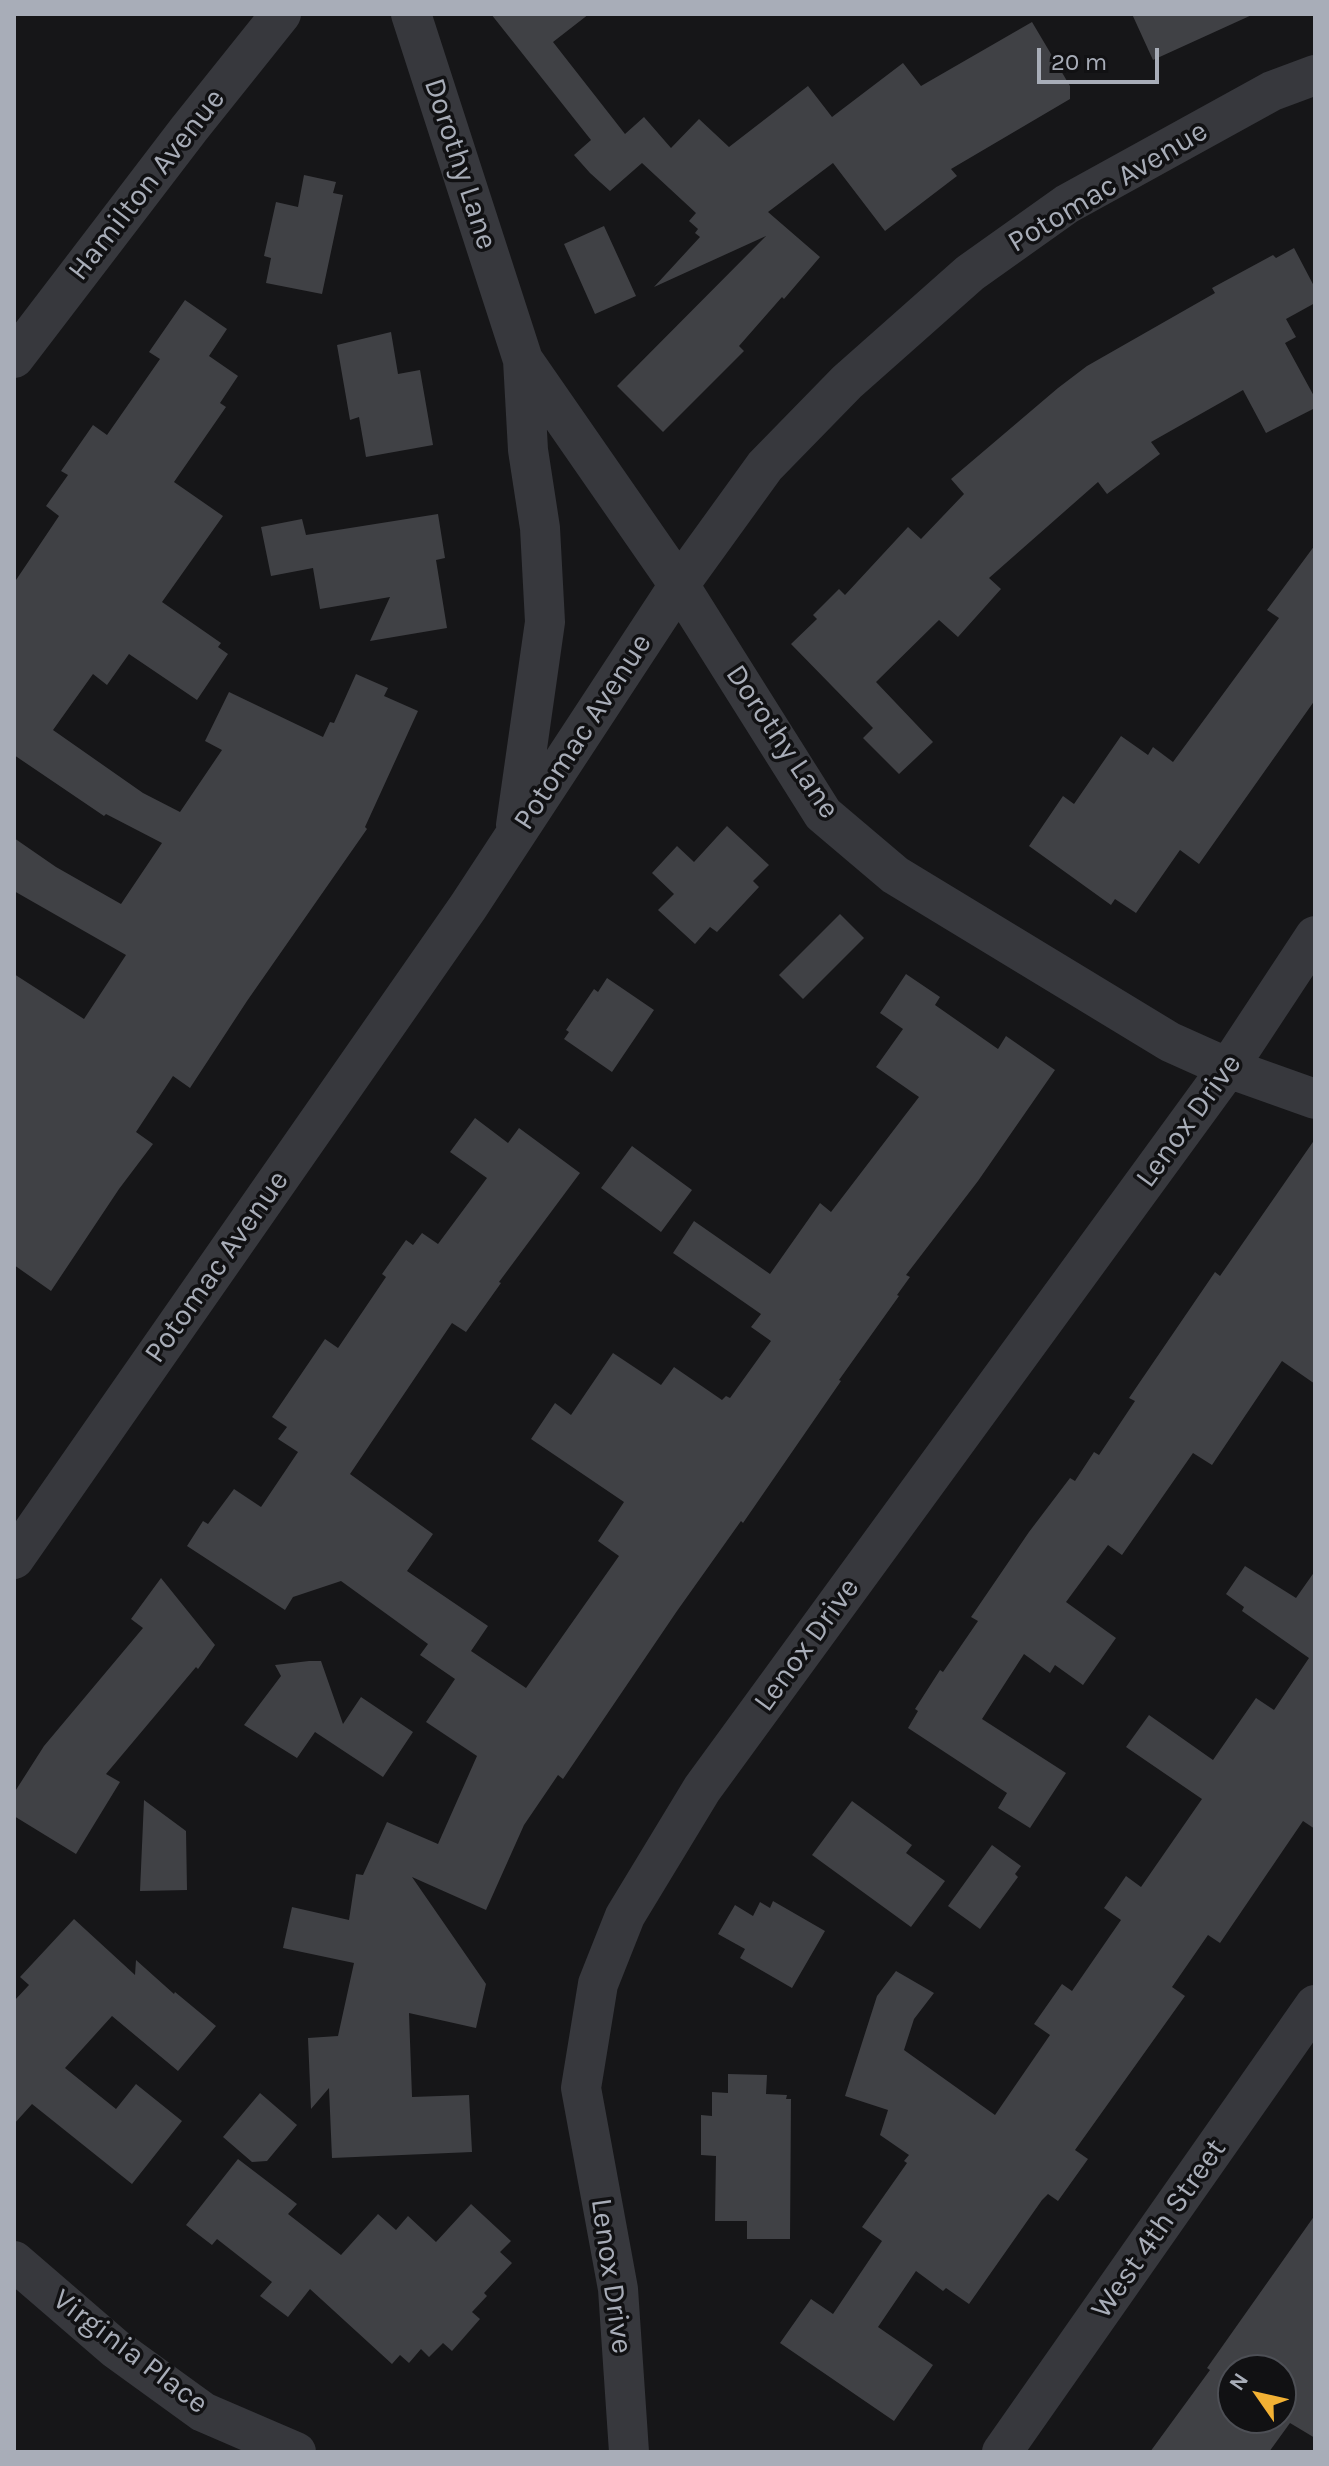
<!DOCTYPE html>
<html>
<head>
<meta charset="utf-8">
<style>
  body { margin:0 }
  #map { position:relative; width:1329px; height:2466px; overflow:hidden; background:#161618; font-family:Karla,sans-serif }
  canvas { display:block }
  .frame { position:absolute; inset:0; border:16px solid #a8adb8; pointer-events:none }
  .north { position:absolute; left:1217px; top:2354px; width:80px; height:80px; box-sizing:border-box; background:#111113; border:2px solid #4d4f55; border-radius:50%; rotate:304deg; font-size:22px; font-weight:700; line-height:32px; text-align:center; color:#a8adb8 }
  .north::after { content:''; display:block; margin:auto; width:28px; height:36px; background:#f2b134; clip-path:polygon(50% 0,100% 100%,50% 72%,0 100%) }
  .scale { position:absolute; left:1037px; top:48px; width:122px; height:36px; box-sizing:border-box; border:4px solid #a8adb8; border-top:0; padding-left:10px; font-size:24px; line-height:28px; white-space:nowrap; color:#a8adb8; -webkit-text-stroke:6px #111113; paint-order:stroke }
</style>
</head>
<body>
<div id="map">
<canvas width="1329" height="2466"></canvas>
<div class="frame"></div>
<div class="north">N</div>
<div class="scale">20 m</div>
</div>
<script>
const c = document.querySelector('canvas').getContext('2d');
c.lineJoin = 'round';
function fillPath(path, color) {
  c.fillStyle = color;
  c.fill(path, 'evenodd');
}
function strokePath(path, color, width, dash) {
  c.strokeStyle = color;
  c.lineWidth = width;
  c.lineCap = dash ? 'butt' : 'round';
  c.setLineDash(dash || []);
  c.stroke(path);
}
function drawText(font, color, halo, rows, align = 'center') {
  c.font = font + ' Karla,sans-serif';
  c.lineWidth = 7;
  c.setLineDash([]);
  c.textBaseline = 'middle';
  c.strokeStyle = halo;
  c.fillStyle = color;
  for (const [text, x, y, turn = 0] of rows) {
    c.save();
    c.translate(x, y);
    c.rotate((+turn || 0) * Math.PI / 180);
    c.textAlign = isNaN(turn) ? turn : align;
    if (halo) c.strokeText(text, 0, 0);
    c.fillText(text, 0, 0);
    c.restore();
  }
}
fillPath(new Path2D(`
  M 491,14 L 589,14 L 553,42 L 625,134 L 644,117 L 671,148 L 699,119 L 729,147 L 808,86 L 832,117 L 903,63 L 921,86 L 1032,22 L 1070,86 L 1070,99 L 951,169 L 957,176 L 885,231 L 833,163 L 768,212 L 820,257 L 784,299 L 782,297 L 739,346 L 744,351 L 663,432 L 617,386 L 766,236 L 654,287 L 700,237 L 695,233 L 698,229 L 689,221 L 696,213 L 642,163 L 610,191 L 590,173 L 574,155 L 591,140 Z
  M 1132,14 L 1254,14 L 1153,60 Z
  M 304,175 L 336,182 L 333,193 L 343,195 L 322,294 L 266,283 L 271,258 L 264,256 L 276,202 L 298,207 Z
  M 604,226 L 636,296 L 595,314 L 564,244 Z
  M 1294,248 L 1315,288 L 1315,303 L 1286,319 L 1296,337 L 1285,343 L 1315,398 L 1315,408 L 1266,433 L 1243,390 L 1151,442 L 1160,454 L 1107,494 L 1098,482 L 989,578 L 1001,589 L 958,637 L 939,620 L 876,682 L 933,742 L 899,774 L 863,738 L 873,728 L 791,644 L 817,619 L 813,615 L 839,589 L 845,595 L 908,527 L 921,539 L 964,494 L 951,479 L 1058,388 L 1087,366 L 1215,293 L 1212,288 L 1273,255 L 1276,258 Z
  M 185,300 L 227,329 L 209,356 L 238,376 L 220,403 L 226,407 L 174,482 L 223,516 L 162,602 L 221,643 L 218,647 L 228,654 L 197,700 L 129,654 L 107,685 L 93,674 L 53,730 L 143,793 L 180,812 L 222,750 L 205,741 L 229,692 L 323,737 L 330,722 L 334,723 L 356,674 L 388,688 L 384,696 L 418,711 L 365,827 L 367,829 L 247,1001 L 190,1088 L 173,1076 L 136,1132 L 153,1144 L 119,1189 L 51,1291 L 14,1265 L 14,974 L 84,1019 L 126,955 L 14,891 L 14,838 L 56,867 L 121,904 L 162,843 L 106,814 L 104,816 L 14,755 L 14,583 L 59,516 L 46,506 L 68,475 L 61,471 L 93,425 L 107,435 L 160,359 L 149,352 Z
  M 391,332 L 398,374 L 420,370 L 433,445 L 366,457 L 359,417 L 350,420 L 337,345 Z
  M 438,514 L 445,558 L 436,560 L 447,628 L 370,641 L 390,597 L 320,609 L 313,568 L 271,576 L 261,527 L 302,519 L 306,535 Z
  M 1315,545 L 1315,700 L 1199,864 L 1180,850 L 1136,913 L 1115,899 L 1111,905 L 1029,846 L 1063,796 L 1074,804 L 1121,736 L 1148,755 L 1153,747 L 1173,762 L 1279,618 L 1267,610 Z
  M 727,826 L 769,865 L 753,881 L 759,887 L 717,932 L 710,927 L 695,944 L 658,910 L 674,894 L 652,873 L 677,846 L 694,862 Z
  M 840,914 L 864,938 L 803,999 L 779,975 Z
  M 906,974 L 940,997 L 935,1005 L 998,1049 L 1006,1036 L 1055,1070 L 978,1181 L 906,1275 L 910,1277 L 897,1295 L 899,1296 L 839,1380 L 841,1381 L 743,1523 L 741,1521 L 677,1611 L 563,1779 L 558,1775 L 524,1825 L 486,1910 L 412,1877 L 486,1984 L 476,2028 L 409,2013 L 412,2097 L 469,2095 L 472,2152 L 332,2158 L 329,2088 L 311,2109 L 308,2038 L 338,2036 L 354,1963 L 283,1948 L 292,1907 L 349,1920 L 356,1874 L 363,1875 L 387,1822 L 438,1844 L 477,1756 L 426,1722 L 455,1679 L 420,1655 L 428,1644 L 341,1581 L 293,1597 L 285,1610 L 187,1546 L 203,1521 L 208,1524 L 234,1489 L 261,1507 L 298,1452 L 278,1439 L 287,1427 L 272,1417 L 325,1339 L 338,1348 L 386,1277 L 382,1274 L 406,1240 L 413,1245 L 422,1233 L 438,1244 L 487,1178 L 450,1152 L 475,1118 L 508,1143 L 519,1128 L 580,1173 L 499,1282 L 501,1283 L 466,1332 L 452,1323 L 350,1474 L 433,1534 L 407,1571 L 488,1626 L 471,1651 L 526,1688 L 619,1556 L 598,1541 L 624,1502 L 531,1439 L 555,1403 L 571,1415 L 613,1353 L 661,1385 L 674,1367 L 722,1400 L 726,1396 L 730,1398 L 771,1341 L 751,1327 L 761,1314 L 673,1253 L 694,1221 L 770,1274 L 820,1203 L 831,1212 L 919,1097 L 876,1067 L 903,1029 L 880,1013 Z
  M 607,978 L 654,1010 L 612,1072 L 564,1039 L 569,1032 L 566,1030 L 594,989 L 598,992 Z
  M 1315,1139 L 1315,1384 L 1282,1361 L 1212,1465 L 1193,1453 L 1122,1555 L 1108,1545 L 1066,1602 L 1116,1638 L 1083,1685 L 1055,1665 L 1050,1673 L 1024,1654 L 982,1719 L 1066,1773 L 1030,1828 L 998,1808 L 1007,1793 L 908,1728 L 918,1711 L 915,1709 L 940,1670 L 943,1672 L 978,1621 L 971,1617 L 1029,1532 L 1070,1478 L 1075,1481 L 1094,1452 L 1099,1455 L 1135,1401 L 1129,1398 L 1215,1272 L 1220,1276 Z
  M 632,1146 L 692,1190 L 661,1232 L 601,1188 Z
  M 1245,1566 L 1296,1598 L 1315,1571 L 1315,1829 L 1303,1821 L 1220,1943 L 1208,1935 L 1172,1987 L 1185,1996 L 1075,2150 L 1088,2159 L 1058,2201 L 1048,2194 L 1042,2200 L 969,2304 L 946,2288 L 943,2291 L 916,2271 L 878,2327 L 933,2365 L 894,2421 L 780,2343 L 811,2299 L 833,2314 L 882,2241 L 862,2227 L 907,2163 L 904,2161 L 909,2155 L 880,2135 L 888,2110 L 845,2096 L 877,1996 L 896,1971 L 934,1993 L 914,2019 L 904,2050 L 995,2115 L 1050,2035 L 1034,2024 L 1062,1984 L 1072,1991 L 1121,1920 L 1104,1908 L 1126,1876 L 1141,1887 L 1202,1799 L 1126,1747 L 1149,1715 L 1213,1760 L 1256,1698 L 1274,1710 L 1309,1658 L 1242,1611 L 1244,1607 L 1226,1594 Z
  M 161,1578 L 215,1645 L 198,1669 L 196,1667 L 106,1774 L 120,1782 L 76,1854 L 14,1816 L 14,1793 L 44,1746 L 143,1628 L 131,1619 Z
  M 309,1661 L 321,1661 L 343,1724 L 361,1697 L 413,1732 L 383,1777 L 315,1732 L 297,1758 L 244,1725 L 281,1676 L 275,1665 Z
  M 144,1800 L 186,1831 L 187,1890 L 140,1891 Z
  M 852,1801 L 912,1845 L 906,1853 L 945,1881 L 911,1927 L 812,1855 Z
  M 992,1845 L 1021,1866 L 1015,1874 L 1018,1877 L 980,1929 L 948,1906 Z
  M 773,1901 L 825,1931 L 792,1988 L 740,1958 L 745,1949 L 718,1934 L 735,1905 L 753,1916 L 760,1902 L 770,1908 Z
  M 74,1919 L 135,1975 L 136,1960 L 174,1994 L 175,1992 L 216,2026 L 178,2071 L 112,2016 L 65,2068 L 116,2109 L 136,2084 L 182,2121 L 132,2184 L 32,2104 L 14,2124 L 14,2001 L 29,1985 L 20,1977 Z
  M 728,2074 L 767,2075 L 766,2094 L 787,2095 L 786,2099 L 791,2099 L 790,2239 L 747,2239 L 747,2221 L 715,2221 L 716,2156 L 701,2155 L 701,2115 L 712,2116 L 712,2092 L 728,2093 Z
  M 260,2093 L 297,2125 L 267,2161 L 252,2162 L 223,2137 Z
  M 238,2159 L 297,2204 L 288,2214 L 341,2255 L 378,2214 L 396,2230 L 408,2216 L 436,2242 L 471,2204 L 511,2241 L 500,2252 L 512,2263 L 484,2293 L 487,2296 L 472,2312 L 480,2319 L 452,2351 L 443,2343 L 429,2357 L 421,2349 L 409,2363 L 400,2355 L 392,2364 L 310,2289 L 288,2317 L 260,2296 L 272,2282 L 217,2239 L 212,2245 L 186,2225 Z
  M 1315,2215 L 1315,2438 L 1290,2423 L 1269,2452 L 1150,2452 L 1210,2370 L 1207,2368 ZM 1233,2370 L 1281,2370 L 1281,2418 L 1233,2418 Z`), '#404145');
strokePath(new Path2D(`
  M 411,14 L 523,360 L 679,585 L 823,814 L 895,875 L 1170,1042 L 1228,1068 L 1315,1099
  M 14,358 L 189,129 L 281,14
  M 516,825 L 545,622 L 540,528 L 528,450 L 523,360
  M 14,1559 L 468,907 L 679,585 L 765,466 L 847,382 L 970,273 L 1067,204 L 1272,91 L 1315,75
  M 14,2261 L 116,2349 L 203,2412 L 296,2452
  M 629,2452 L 618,2289 L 581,2088 L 598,1984 L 625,1916 L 702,1789 L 1228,1068 L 1315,936
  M 1002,2452 L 1315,2005`), '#37383d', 40);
drawText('30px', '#a8adb8', '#111113', [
  ["Dorothy Lane",460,164,72],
  ["Hamilton Avenue",147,185,-52],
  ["Potomac Avenue",1108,187,-31],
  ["Potomac Avenue",583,732,-57],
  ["Dorothy Lane",782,742,56],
  ["Lenox Drive",1189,1121,-54],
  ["Potomac Avenue",217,1267,-55],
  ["Lenox Drive",807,1645,-54],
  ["West 4th Street",1159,2229,-55],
  ["Lenox Drive",611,2276,82],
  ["Virginia Place",130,2352,37]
]);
</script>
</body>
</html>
